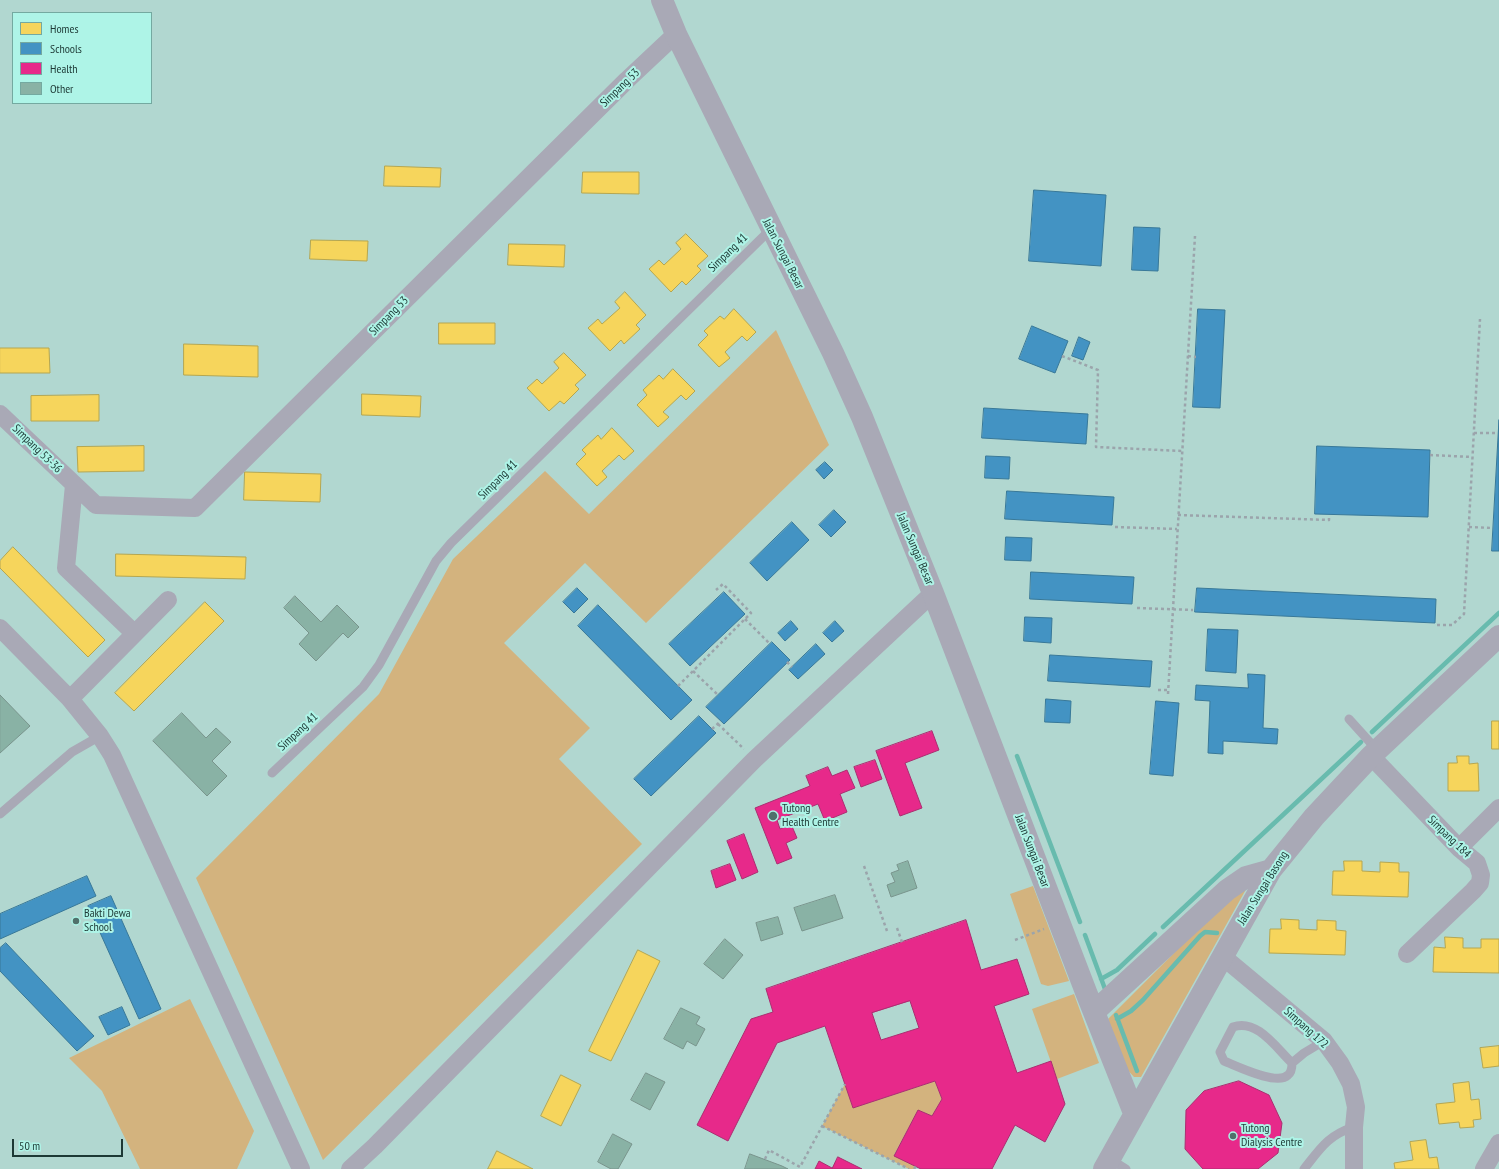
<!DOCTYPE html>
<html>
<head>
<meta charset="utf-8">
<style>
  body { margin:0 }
  #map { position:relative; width:1499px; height:1169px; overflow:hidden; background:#b1d7d0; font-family:"PT Sans Narrow",sans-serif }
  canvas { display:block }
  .legend { position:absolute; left:12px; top:12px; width:140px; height:92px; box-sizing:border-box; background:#aef4e7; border:1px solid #74a9a0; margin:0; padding:5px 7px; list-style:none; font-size:12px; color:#1d3935 }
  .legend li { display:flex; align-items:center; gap:8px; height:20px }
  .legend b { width:20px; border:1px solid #74a9a0 }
  .scale { position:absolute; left:12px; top:1139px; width:111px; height:18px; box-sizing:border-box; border:2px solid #1d3935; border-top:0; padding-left:5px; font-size:12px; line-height:14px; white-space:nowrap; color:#1d3935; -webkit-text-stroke:3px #aef4e7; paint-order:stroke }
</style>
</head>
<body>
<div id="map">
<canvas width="1499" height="1169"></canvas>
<ul class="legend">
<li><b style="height:11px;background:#f6d55c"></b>Homes</li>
<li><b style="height:11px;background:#4393c3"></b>Schools</li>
<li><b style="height:11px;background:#e7298a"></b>Health</li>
<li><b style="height:11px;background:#89b2a5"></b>Other</li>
</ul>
<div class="scale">50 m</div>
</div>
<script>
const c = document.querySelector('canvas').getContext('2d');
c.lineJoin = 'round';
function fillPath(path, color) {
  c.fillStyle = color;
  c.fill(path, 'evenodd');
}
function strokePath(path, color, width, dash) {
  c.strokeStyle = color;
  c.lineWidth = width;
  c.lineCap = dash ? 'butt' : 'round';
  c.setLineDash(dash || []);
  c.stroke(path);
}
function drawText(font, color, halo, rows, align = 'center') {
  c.font = font + ' "PT Sans Narrow",sans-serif';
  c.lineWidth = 4;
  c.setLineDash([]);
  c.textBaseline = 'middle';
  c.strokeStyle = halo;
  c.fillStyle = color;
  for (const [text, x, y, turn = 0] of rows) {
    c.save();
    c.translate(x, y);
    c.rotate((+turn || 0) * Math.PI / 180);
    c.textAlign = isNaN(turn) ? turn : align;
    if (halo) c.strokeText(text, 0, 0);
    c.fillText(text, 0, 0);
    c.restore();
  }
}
fillPath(new Path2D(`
  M 776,330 L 829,445 L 646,623 L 585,563 L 504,643 L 590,728 L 559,759 L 642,844 L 323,1160 L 196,878 L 379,694 L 453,559 L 545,471 L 589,514 Z
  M 1249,884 L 1141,1077 L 1134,1077 L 1123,1065 L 1108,1019 L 1240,887 Z
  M 1033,886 L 1069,981 L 1048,986 L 1041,984 L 1010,894 Z
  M 1074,994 L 1099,1063 L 1057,1079 L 1032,1009 Z
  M 190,999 L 254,1131 L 237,1169 L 140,1169 L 102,1091 L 69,1058 Z
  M 935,1081 L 942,1099 L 932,1116 L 918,1110 L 894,1155 L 916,1166 L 914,1169 L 909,1169 L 822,1126 L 845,1084 L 853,1108 Z`), '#d3b37e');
const homes = new Path2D(`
  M 385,166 L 441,168 L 440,187 L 384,186 Z
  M 583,172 L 639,172 L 639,194 L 582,193 Z
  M 686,234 L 708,256 L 697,266 L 701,270 L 686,285 L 682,281 L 671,292 L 649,269 L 659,260 L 664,265 L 681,249 L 676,243 Z
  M 311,240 L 368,241 L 367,261 L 310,259 Z
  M 509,244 L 565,245 L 564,267 L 508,265 Z
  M 625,292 L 646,315 L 636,325 L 640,329 L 624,344 L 621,340 L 610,351 L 588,328 L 598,319 L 602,324 L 620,308 L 615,302 Z
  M 734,309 L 756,332 L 747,341 L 742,336 L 725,352 L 730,358 L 719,367 L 698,345 L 708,335 L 704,331 L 720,316 L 724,319 Z
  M 439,323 L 495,323 L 495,344 L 439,344 Z
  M 184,344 L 258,346 L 258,377 L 184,375 Z
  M 0,348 L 49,348 L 50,373 L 0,373 Z
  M 564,353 L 586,375 L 575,385 L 579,389 L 564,404 L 560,401 L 549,411 L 527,388 L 537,379 L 542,384 L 559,368 L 554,362 Z
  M 673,369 L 695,391 L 686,400 L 681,395 L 663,412 L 669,417 L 658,427 L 637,405 L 647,395 L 643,390 L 659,375 L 663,379 Z
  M 362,394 L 421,396 L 420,417 L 362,415 Z
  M 99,395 L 99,421 L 31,421 L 31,396 Z
  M 612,428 L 634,451 L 624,460 L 619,455 L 602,471 L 607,477 L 597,486 L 576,464 L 586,454 L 582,450 L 598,435 L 601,439 Z
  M 144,446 L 144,471 L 78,472 L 77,447 Z
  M 245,472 L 321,474 L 320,502 L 244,500 Z
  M 13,547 L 105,640 L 88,657 L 0,568 L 0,561 Z
  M 116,554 L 246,557 L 245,579 L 116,576 Z
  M 205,602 L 224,621 L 134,711 L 115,693 Z
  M 1492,721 L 1499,721 L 1499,749 L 1492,749 Z
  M 1457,756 L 1469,756 L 1469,764 L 1478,763 L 1479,791 L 1448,791 L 1448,763 L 1457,763 Z
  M 1344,861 L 1362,861 L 1362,871 L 1380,872 L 1380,862 L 1399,863 L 1399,872 L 1409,872 L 1408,897 L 1332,895 L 1333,871 L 1344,871 Z
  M 1281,919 L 1299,920 L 1299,929 L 1317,930 L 1317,920 L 1336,921 L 1336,930 L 1346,931 L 1345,955 L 1269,953 L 1270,929 L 1281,929 Z
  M 1445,937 L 1463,938 L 1463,948 L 1481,948 L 1481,939 L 1499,939 L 1499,973 L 1433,972 L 1434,947 L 1445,948 Z
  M 638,950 L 660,961 L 611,1061 L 589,1051 Z
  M 1499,1046 L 1499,1066 L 1483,1068 L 1480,1048 Z
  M 561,1075 L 581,1085 L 561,1126 L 541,1116 Z
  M 1469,1082 L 1471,1100 L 1479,1099 L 1481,1119 L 1473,1120 L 1474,1127 L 1460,1128 L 1459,1122 L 1439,1124 L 1436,1104 L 1455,1102 L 1453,1084 Z
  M 1426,1140 L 1429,1158 L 1437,1157 L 1439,1169 L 1395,1169 L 1394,1163 L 1413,1160 L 1410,1142 Z
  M 497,1151 L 533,1169 L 488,1169 Z`);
fillPath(homes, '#f6d55c');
strokePath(homes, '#b5a650', 1);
const schools = new Path2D(`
  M 1034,190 L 1106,195 L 1101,266 L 1029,261 Z
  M 1134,227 L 1160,228 L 1158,271 L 1132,270 Z
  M 1198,309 L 1225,310 L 1220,408 L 1193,407 Z
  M 1032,326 L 1068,341 L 1055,373 L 1019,359 Z
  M 1079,337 L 1090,342 L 1083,360 L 1072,356 Z
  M 984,408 L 1088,414 L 1086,444 L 982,438 Z
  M 1499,420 L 1499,551 L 1492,551 Z
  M 1317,446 L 1430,450 L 1428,517 L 1315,514 Z
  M 986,456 L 1010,457 L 1009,479 L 985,478 Z
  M 825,462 L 833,470 L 824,479 L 816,470 Z
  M 1007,491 L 1114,497 L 1112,525 L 1005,519 Z
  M 834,510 L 846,522 L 831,537 L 819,525 Z
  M 792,522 L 809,540 L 767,581 L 750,563 Z
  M 1006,537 L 1032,538 L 1031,561 L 1005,560 Z
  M 1031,572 L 1134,577 L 1132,604 L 1030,599 Z
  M 577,588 L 588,599 L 574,613 L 563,602 Z
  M 1197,588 L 1436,599 L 1435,623 L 1195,612 Z
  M 724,592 L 745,614 L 690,666 L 669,644 Z
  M 598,605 L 692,700 L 671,720 L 578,626 Z
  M 1025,617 L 1052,618 L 1051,643 L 1024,641 Z
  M 791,621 L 798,629 L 785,641 L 778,633 Z
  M 835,621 L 844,631 L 832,642 L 823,633 Z
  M 1208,629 L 1238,630 L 1236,673 L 1206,671 Z
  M 772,642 L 790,660 L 724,724 L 706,707 Z
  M 816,644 L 825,654 L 798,679 L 789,670 Z
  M 1050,655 L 1152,661 L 1150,687 L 1048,681 Z
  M 1248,674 L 1265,675 L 1263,728 L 1278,729 L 1277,744 L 1223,741 L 1223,754 L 1208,753 L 1210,701 L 1195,700 L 1196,685 L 1248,688 Z
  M 1046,699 L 1071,701 L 1070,723 L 1045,722 Z
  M 1156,701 L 1179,703 L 1173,776 L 1150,774 Z
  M 699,716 L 716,733 L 651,796 L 634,779 Z
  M 87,876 L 96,896 L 0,939 L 0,914 Z
  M 111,896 L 161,1009 L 139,1019 L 88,906 Z
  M 6,943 L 94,1036 L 77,1051 L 0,971 L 0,948 Z
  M 122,1007 L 130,1025 L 108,1035 L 99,1017 Z`);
fillPath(schools, '#4393c3');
strokePath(schools, '#387898', 1);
const health = new Path2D(`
  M 932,731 L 939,750 L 905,763 L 922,808 L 900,816 L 876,751 Z
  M 875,760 L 882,779 L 861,787 L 854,767 Z
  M 828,767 L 832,776 L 847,770 L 855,788 L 840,794 L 847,812 L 825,821 L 818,804 L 777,820 L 780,829 L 791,824 L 797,838 L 786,843 L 792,858 L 777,864 L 755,808 L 810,786 L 806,776 Z
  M 744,834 L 758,872 L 742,879 L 727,841 Z
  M 730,864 L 736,880 L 716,888 L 711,871 Z
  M 966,920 L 981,970 L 1017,959 L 1029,994 L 994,1006 L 1017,1073 L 1051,1061 L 1065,1104 L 1045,1142 L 1015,1125 L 992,1169 L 921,1169 L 894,1156 L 918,1110 L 932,1116 L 942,1099 L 935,1081 L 853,1108 L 825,1026 L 777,1043 L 728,1141 L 697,1125 L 751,1019 L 773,1012 L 766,989 ZM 910,1001 L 919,1028 L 881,1040 L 872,1013 Z
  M 1239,1081 L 1269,1095 L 1282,1123 L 1278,1153 L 1258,1169 L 1203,1169 L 1185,1149 L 1186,1110 L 1204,1091 Z
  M 838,1157 L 862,1169 L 815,1169 L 819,1161 L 832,1168 Z`);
fillPath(health, '#e7298a');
strokePath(health, '#aa2e70', 1);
strokePath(new Path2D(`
  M 1372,732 L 1499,613
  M 1017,756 L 1080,922
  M 1163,927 L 1361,742
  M 1085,935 L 1105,989
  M 1101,979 L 1117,970 L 1155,934
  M 1116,1015 L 1137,1071
  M 1117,1019 L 1131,1011 L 1143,1000 L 1200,936 L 1205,932 L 1217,933`), '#68bbae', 4.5);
const building = new Path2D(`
  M 295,596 L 321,622 L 337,605 L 359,627 L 348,638 L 343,633 L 316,661 L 299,644 L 309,633 L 284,608 Z
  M 0,695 L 30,726 L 0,753 Z
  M 182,713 L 206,738 L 216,728 L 231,742 L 212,761 L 227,776 L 207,796 L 153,741 Z
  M 908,861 L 917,888 L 891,897 L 887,885 L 895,882 L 891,873 L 899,870 L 897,865 Z
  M 835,895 L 843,918 L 802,931 L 794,908 Z
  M 778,917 L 783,934 L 761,941 L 756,923 Z
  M 725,939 L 743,955 L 723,979 L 704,964 Z
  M 681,1008 L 700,1017 L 696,1024 L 705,1029 L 696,1046 L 687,1041 L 683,1049 L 664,1039 Z
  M 646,1073 L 665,1082 L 650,1110 L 631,1100 Z
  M 613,1134 L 632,1144 L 618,1169 L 611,1169 L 598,1162 Z
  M 750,1154 L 782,1166 L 788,1169 L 745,1169 Z`);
fillPath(building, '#89b2a5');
strokePath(building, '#79948c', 1);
strokePath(new Path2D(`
  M 1062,356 L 1098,370 L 1096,447 L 1182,451
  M 1188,356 L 1196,357
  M 1474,433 L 1498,433
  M 1430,455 L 1472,457
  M 1178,515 L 1329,520 L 1329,515
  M 1115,527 L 1177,529
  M 1469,527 L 1493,528
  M 1137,608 L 1193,610
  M 745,619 L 770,644
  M 1437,625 L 1452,625 L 1464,614 L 1480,319
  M 787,662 L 792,667
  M 693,671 L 718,695
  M 678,686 L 751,613 L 723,584 L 716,590
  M 1158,690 L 1168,690
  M 1168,694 L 1195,236
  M 718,724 L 744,749
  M 712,729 L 721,721
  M 864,866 L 887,931
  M 897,928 L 902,942
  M 1015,940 L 1044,929
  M 822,1126 L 909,1169
  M 765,1159 L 769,1150 L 800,1167 L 845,1084
  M 914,1169 L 916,1166`), '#9ba4ab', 2.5, [3, 3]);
strokePath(new Path2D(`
  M 1349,719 L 1377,750
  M 272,773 L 363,687 L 379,665 L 436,561 L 451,543 L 771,229
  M 0,814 L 72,752 L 100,736
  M 1292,1063 C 1277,1049 1257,1018 1233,1027 L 1220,1052 L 1224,1061 C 1237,1066 1277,1086 1288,1075 C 1292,1072 1292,1067 1292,1063 L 1304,1053 L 1324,1041
  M 1110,1159 L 1126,1169
  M 1304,1169 C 1320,1149 1328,1135 1354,1127`), '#a9a9b6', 9);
strokePath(new Path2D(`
  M 0,414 L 96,505 L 195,508 L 627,80 L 676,34
  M 74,485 L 66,568 L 134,633
  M 0,628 L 70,699 L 100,736 L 112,755 L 301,1169
  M 70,699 L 168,600
  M 1371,756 L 1459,848 L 1477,863 L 1481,875 L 1480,883 L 1473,891 L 1407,954
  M 1459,848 L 1499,808
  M 1222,956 L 1324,1041 L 1340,1063 L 1351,1084 L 1356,1107 L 1354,1127 L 1354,1169
  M 350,1169 L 375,1146 L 754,760 L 933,593
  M 1484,1169 L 1499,1143`), '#a9a9b6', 18);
strokePath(new Path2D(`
  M 662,0 L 676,34 L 833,353 L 862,417 L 933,593 L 1086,992 L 1134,1113
  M 1094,1012 L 1227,890 L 1246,877 L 1271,870
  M 1104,1169 L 1271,870 L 1314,817 L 1371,756 L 1499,636`), '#a9a9b6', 22);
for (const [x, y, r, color] of [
  [773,816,5,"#51706b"],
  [76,921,4,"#51706b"],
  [1233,1136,4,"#51706b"]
]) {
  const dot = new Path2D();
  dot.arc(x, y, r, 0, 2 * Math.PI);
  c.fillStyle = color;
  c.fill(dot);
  strokePath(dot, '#aef4e7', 1.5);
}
drawText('12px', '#1d3935', '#aef4e7', [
  ["Simpang 53",620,88,-44],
  ["Simpang 41",728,253,-44],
  ["Jalan Sungai Besar",783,254,63],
  ["Simpang 53",389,316,-45],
  ["Simpang 53-36",37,449,44],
  ["Simpang 41",498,480,-45],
  ["Jalan Sungai Besar",915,549,67],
  ["Simpang 41",298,732,-43],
  ["Simpang 184",1449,837,44],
  ["Jalan Sungai Besar",1032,851,69],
  ["Jalan Sungai Basong",1263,888,-58],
  ["Simpang 172",1306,1028,42]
]);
drawText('12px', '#1d3935', '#aef4e7', [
  ["Tutong",782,809],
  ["Health Centre",782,823],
  ["Bakti Dewa",84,914],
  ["School",84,928],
  ["Tutong",1241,1129],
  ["Dialysis Centre",1241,1143]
], 'left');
</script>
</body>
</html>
